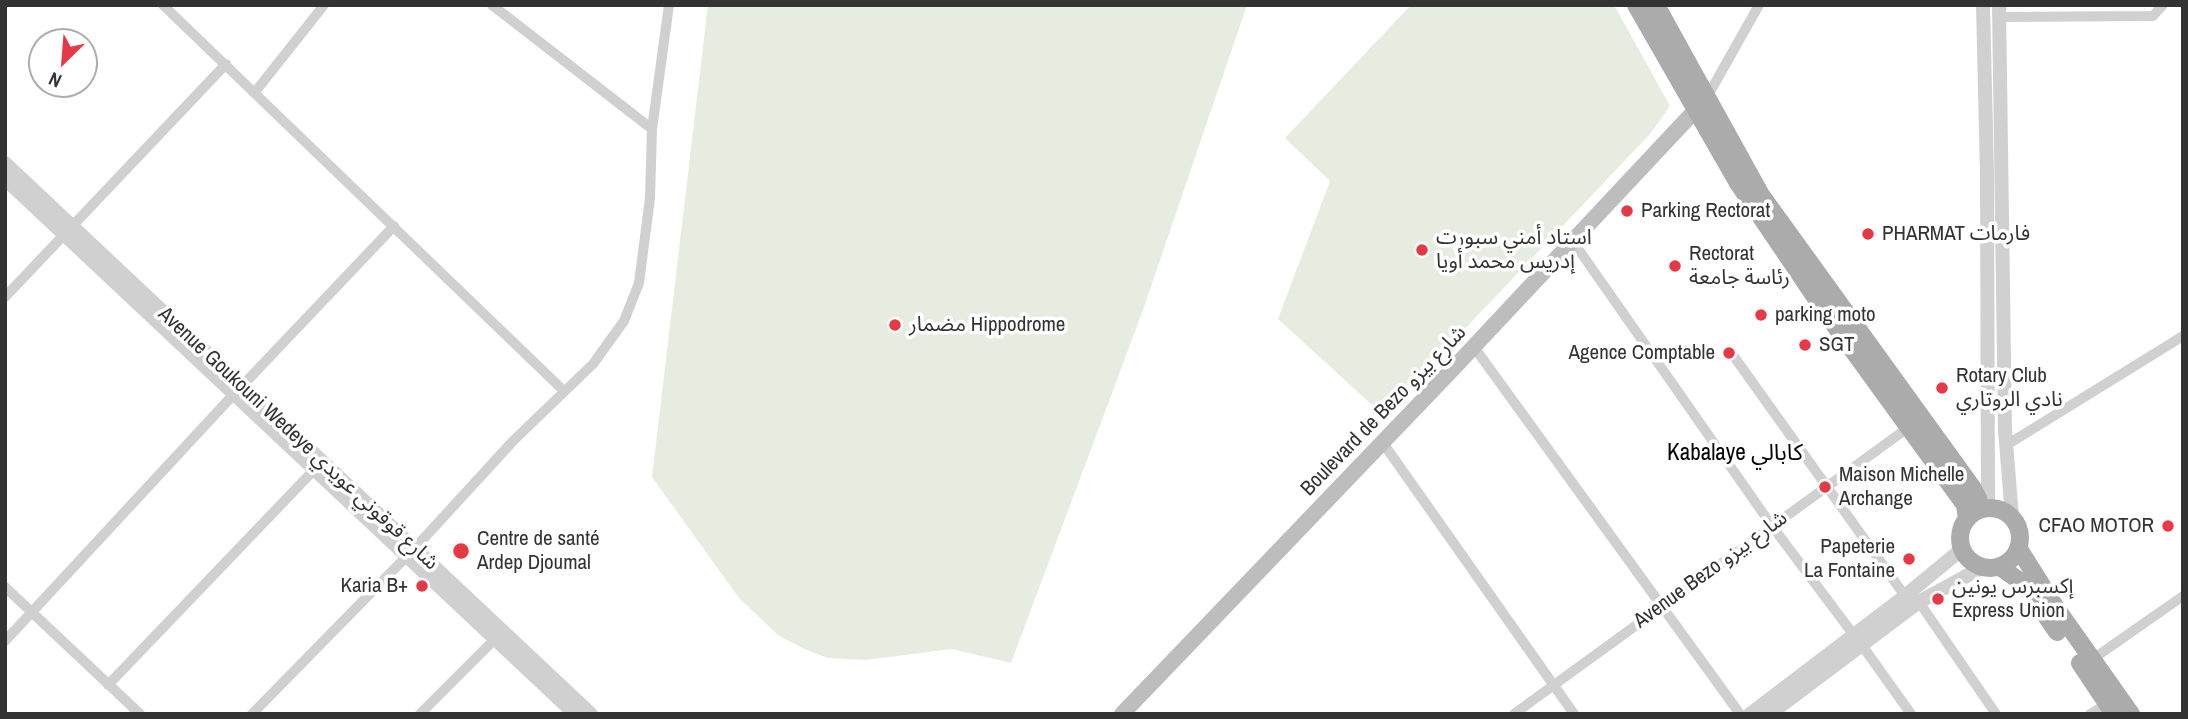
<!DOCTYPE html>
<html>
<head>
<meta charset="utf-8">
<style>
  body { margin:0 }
  #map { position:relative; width:2188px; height:719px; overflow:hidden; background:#fff; font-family:"Archivo Narrow",sans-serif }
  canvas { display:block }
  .frame { position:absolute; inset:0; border:7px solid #333; pointer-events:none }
  .north { position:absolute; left:28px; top:28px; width:70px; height:70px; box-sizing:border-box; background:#fff; border:2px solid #adadad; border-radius:50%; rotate:205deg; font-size:19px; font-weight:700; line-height:28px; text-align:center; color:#333 }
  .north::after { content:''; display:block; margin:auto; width:24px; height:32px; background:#e63946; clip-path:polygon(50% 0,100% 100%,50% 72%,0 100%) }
</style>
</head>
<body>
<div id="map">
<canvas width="2188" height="719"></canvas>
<div class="frame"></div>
<div class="north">N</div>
</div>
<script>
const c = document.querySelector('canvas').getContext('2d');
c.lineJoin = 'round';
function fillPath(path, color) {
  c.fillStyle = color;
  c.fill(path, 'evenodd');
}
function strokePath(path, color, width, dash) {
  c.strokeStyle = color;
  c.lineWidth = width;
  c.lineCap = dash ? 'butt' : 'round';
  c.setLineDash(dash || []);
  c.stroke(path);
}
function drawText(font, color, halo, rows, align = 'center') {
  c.font = font + ' "Archivo Narrow","Noto Sans Arabic",sans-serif';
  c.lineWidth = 7;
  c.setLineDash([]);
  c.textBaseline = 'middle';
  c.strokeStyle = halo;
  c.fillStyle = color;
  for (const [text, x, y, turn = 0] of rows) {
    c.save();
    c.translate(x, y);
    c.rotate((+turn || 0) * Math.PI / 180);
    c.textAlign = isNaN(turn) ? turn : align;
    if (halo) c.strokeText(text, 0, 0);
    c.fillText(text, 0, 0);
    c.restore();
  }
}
fillPath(new Path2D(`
  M 708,5 L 1247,5 L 1143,310 L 1011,663 L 952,649 L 866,660 L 828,658 L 804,649 L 778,635 L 739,598 L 652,477 Z
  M 1411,5 L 1614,5 L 1670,106 L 1650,134 L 1383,415 L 1278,319 L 1330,181 L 1285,138 Z`), '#e6ecdf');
strokePath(new Path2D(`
  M 163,5 L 564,391
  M 492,5 L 652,129
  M 1999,17 L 2153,16 L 2163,5
  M 255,92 L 324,5
  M 1706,99 L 1759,5
  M 1572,240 L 1772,526 L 1853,634
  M 5,297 L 226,64
  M 1474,347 L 1740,714
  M 1735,358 L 1905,596
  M 242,386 L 394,226
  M 1383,443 L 1574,714
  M 2005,446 L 2183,336
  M 414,549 L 514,440 L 593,364 L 624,321 L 639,283 L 650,198 L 652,129 L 669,5
  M 5,587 L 140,714
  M 1919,602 L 1996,714
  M 5,641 L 234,394
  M 1861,644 L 1911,714
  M 2090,661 L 2183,596
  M 108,685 L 314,470
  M 252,714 L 407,556
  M 420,714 L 495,639
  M 1514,714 L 1909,427
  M 2090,714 L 2112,701`), '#d0d0d0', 10);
strokePath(new Path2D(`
  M 1983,5 L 1987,174 L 1988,508
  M 1999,5 L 2005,430 L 2012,517
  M 5,163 L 591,714
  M 5,179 L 575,714
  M 1750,714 L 1905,596 L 1962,549
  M 1770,714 L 1919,602 L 1983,567`), '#d0d0d0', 14);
strokePath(new Path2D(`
  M 1122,714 L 1449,373 L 1704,101`), '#bdbdbd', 16);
strokePath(new Path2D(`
  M 1636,5 L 1738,183 L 1828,316 L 1965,505 L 1967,519
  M 1656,5 L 1761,195 L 1972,487 L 1978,498 L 1979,510
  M1960 538a30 30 0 1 1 60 0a30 30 0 1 1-60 0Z
  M 2019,549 L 2056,608 L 2131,714
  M 2000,567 L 2024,584 L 2057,632
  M 2080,663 L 2114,714`), '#ababab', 18);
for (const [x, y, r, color] of [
  [1627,211,7,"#e63946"],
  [1868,234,7,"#e63946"],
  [1422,250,7,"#e63946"],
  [1675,266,7,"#e63946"],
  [1761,315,7,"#e63946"],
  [895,325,7,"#e63946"],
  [1805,345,7,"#e63946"],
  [1729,353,7,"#e63946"],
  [1942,388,7,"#e63946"],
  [1825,487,7,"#e63946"],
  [2168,526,7,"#e63946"],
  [461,551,9,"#e63946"],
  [1909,559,7,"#e63946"],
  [422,586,7,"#e63946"],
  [1938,599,7,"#e63946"]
]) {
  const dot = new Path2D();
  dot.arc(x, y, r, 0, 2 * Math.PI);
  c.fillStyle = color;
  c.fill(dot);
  strokePath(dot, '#fff', 2.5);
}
drawText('21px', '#333', '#fff', [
  ["Parking Rectorat",1641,211],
  ["PHARMAT فارمات",1882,234],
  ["استاد أمني سبورت",1436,238],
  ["إدريس محمد أويا",1436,262],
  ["Rectorat",1689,254],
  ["رئاسة جامعة",1689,278],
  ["parking moto",1775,315],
  ["مضمار Hippodrome",909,325],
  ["SGT",1819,345],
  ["Agence Comptable",1715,353,"right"],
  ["Rotary Club",1956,376],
  ["نادي الروتاري",1956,400],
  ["Maison Michelle",1839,475],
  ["Archange",1839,499],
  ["CFAO MOTOR",2154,526,"right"],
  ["Centre de santé",477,539],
  ["Ardep Djoumal",477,563],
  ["Papeterie",1895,547,"right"],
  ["La Fontaine",1895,571,"right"],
  ["Karia B+",408,586,"right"],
  ["إكسبرس يونين",1952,587],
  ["Express Union",1952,611]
], 'left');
drawText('21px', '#333', '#fff', [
  ["Boulevard de Bezo شارع بيزو",1384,411,-46],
  ["Avenue Goukouni Wedeye شارع قوقوني عويدي",298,439,43],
  ["Avenue Bezo شارع بيزو",1711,570,-36]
]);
drawText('23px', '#000', '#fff', [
  ["Kabalaye كابالي",1735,454]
]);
</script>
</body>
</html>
